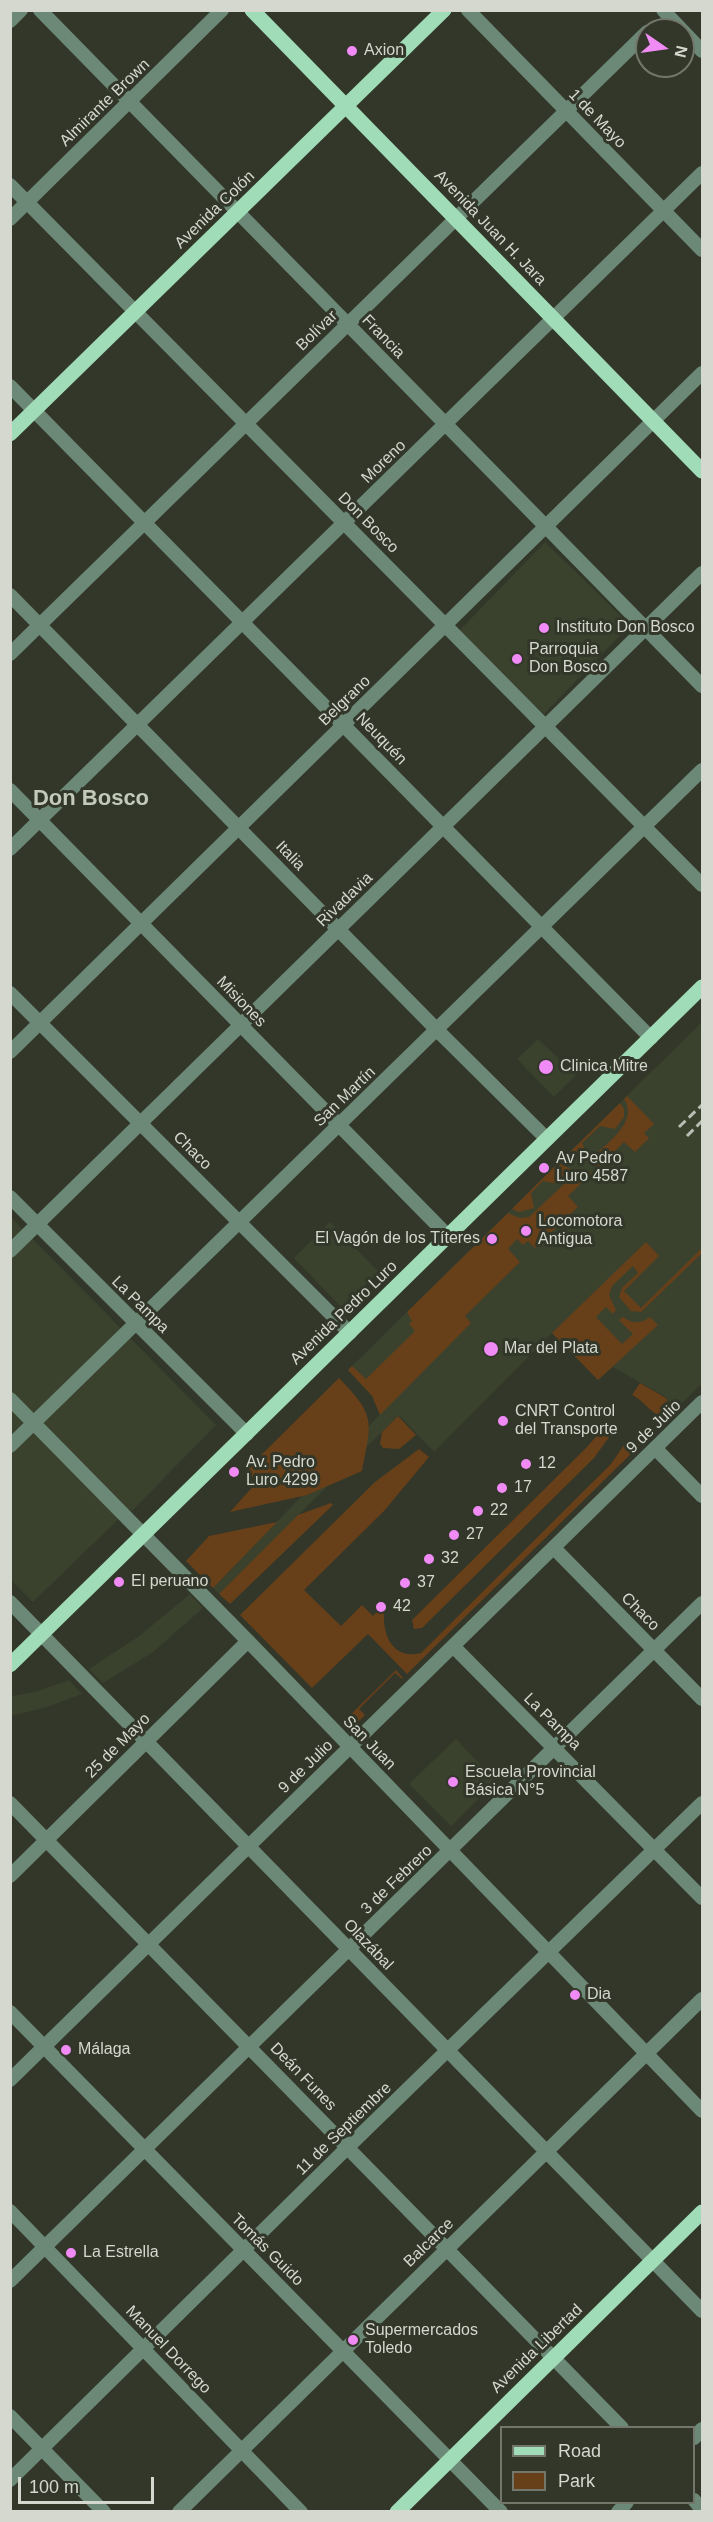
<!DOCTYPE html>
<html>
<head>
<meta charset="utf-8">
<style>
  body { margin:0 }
  #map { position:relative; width:713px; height:2522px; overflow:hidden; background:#323729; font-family:Arial,sans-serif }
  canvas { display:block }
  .frame { position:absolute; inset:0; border:12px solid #d4d8cf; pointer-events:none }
  .legend { position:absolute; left:500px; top:2426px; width:195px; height:78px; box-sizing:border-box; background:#323729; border:2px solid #73776b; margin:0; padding:8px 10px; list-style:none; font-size:18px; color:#d4d8cf }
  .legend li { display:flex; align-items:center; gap:12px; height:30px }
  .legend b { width:30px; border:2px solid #73776b }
  .north { position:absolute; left:635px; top:18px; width:60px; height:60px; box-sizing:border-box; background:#323729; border:2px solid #73776b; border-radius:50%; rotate:103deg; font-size:16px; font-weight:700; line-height:24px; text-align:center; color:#d4d8cf }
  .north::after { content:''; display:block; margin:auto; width:21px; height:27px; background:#f08bf5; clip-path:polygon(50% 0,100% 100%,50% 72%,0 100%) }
  .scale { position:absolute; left:18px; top:2477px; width:136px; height:27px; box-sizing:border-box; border:3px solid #d4d8cf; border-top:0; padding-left:8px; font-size:18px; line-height:21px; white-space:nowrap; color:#d4d8cf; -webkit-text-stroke:4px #323729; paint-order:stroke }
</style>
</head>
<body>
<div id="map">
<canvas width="713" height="2522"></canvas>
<div class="frame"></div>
<ul class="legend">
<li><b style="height:8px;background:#a0dcb7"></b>Road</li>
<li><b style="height:16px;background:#673f19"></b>Park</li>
</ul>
<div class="north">N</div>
<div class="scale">100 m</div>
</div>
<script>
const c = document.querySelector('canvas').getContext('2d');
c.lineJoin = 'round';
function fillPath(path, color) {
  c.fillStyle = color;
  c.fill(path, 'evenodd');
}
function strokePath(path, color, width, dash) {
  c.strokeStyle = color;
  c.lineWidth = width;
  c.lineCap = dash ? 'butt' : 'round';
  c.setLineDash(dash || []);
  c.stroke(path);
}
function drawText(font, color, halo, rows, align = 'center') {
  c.font = font + ' Arial,sans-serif';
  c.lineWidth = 6;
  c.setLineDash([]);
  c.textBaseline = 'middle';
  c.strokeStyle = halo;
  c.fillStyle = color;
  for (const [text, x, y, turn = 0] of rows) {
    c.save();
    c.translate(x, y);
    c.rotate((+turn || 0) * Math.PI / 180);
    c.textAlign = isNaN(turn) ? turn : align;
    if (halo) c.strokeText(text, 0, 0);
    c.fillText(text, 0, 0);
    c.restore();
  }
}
fillPath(new Path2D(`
  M 545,542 L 630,625 L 544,714 L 459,631 Z
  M 702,1022 L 702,1383 L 672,1413 L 666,1397 L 613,1367 L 598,1380 L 552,1333 L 434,1452 L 399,1415 L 219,1594 L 213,1588 L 389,1405 L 352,1366 Z
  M 538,1039 L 576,1075 L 554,1097 L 517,1059 Z
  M 10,1216 L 216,1425 L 132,1511 L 129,1509 L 33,1602 L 11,1580 Z
  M 330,1222 L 379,1272 L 342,1308 L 294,1258 Z
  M 190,1594 L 203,1608 L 153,1652 L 103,1683 L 89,1669 L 138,1637 Z
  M 69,1680 L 82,1694 L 47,1707 L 11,1716 L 11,1696 L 35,1692 Z
  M 456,1739 L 496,1781 L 451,1826 L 409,1784 Z`), '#3a422e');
fillPath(new Path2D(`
  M 627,1096 L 654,1124 L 644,1133 L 649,1138 L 635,1152 L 624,1142 L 599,1167 L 587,1162 C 602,1147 640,1123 624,1099 Z
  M 620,1103 L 624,1109 L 624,1117 L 615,1129 L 600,1126 L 582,1143 L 588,1155 L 583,1160 L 571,1151 Z
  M 558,1163 L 573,1170 L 559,1184 L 543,1181 L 531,1193 L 534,1208 L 519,1212 L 512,1209 Z
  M 580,1169 L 592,1173 L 568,1196 L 578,1207 L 535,1248 L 528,1241 L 523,1245 L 517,1239 L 508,1249 L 520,1262 L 465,1316 L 471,1323 L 380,1415 L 372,1396 L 348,1370 L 352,1366 L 366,1379 L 415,1331 L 409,1324 L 412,1321 L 407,1312 L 508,1213 L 520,1218 L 529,1217 Z
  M 646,1242 L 659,1256 L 624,1291 L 641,1308 L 702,1248 L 702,1253 L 641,1312 L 631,1311 L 619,1297 L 622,1288 L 638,1273 L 633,1266 L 612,1286 L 609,1295 L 616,1310 L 613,1314 L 606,1307 L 596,1317 L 622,1344 L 633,1334 L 619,1320 L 623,1317 C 632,1324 641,1324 650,1317 L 658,1325 L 598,1380 L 552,1333 Z
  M 339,1378 C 376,1416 372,1421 362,1471 L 307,1495 L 230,1512 L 257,1482 L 246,1470 Z
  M 640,1383 L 666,1398 L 672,1413 L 666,1419 C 649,1413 646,1402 632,1395 Z
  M 398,1416 L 416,1435 L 399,1449 L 383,1448 L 380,1444 L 382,1432 Z
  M 607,1424 L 612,1426 L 612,1433 L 594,1458 L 422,1628 L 414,1629 L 412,1620 L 587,1447 Z
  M 633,1441 L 640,1445 L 407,1674 L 368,1634 L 312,1688 L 240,1615 L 375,1482 L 419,1449 L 429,1457 L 384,1511 L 304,1590 L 341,1626 L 362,1605 L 373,1616 L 379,1610 L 384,1614 C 383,1637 394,1660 421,1653 L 611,1464 L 624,1445 Z
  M 331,1503 L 333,1505 L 230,1604 L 219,1594 L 298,1515 Z
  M 277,1522 L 213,1588 L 186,1561 L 209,1536 Z
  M 396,1670 L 403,1678 L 402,1679 L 395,1673 L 359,1709 L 365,1715 L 352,1728 L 345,1720 Z`), '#673f19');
strokePath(new Path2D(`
  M 40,10 L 702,686
  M 468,10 L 702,250
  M 663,10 L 682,30
  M 10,21 L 21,10
  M 683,31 L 702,51
  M 10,185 L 702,885
  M 10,219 L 222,10
  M 10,386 L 651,1038
  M 10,595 L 437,1030 L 547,1139
  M 10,654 L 647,32
  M 10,790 L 448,1236
  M 10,849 L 702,173
  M 10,993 L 350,1333
  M 10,1052 L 702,373
  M 10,1197 L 247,1434
  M 10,1251 L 702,573
  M 10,1399 L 248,1641 L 702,2111
  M 10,1446 L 702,770
  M 655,1448 L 702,1496
  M 554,1548 L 702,1699
  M 10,1602 L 702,2311
  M 453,1646 L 702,1898
  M 10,1803 L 622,2428
  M 10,1876 L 248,1641
  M 10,2012 L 501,2512
  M 10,2080 L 702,1402
  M 10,2211 L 301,2512
  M 10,2281 L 702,1603
  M 10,2416 L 104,2512
  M 694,2438 L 702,2429
  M 10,2480 L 348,2147 L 702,1803
  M 694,2500 L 702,2510
  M 179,2512 L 702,1999
  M 618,2512 L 627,2502`), '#6c8876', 14);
strokePath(new Path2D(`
  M 252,10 L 702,471
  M 10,434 L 444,10
  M 10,1665 L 702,987
  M 397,2512 L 702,2212`), '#a0dcb7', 15);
strokePath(new Path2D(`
  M 679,1127 L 702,1105
  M 687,1136 L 702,1121`), '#b9bdb3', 3, [9, 4.5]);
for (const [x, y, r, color] of [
  [352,51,6,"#f08bf5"],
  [544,628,6,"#f08bf5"],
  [517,659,6,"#f08bf5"],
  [546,1067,8,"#f08bf5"],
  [544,1168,6,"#f08bf5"],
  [526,1231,6,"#f08bf5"],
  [492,1239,6,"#f08bf5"],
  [491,1349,8,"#f08bf5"],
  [503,1421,6,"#f08bf5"],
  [526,1464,6,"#f08bf5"],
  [234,1472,6,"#f08bf5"],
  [502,1488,6,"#f08bf5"],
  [478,1511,6,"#f08bf5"],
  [454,1535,6,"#f08bf5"],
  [429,1559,6,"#f08bf5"],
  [119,1582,6,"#f08bf5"],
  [405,1583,6,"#f08bf5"],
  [381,1607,6,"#f08bf5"],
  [453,1782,6,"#f08bf5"],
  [575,1995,6,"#f08bf5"],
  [66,2050,6,"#f08bf5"],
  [71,2253,6,"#f08bf5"],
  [353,2340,6,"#f08bf5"]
]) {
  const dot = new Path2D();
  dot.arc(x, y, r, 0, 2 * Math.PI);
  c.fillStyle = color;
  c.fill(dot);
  strokePath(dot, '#323729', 2);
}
drawText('16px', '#d4d8cf', '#323729', [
  ["Axion",364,51],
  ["Instituto Don Bosco",556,628],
  ["Parroquia",529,650],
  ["Don Bosco",529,668],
  ["Clinica Mitre",560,1067],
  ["Av Pedro",556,1159],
  ["Luro 4587",556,1177],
  ["Locomotora",538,1222],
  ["Antigua",538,1240],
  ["El Vagón de los Títeres",480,1239,"right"],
  ["Mar del Plata",504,1349],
  ["CNRT Control",515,1412],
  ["del Transporte",515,1430],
  ["Av. Pedro",246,1463],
  ["Luro 4299",246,1481],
  ["12",538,1464],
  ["17",514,1488],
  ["22",490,1511],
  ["27",466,1535],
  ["32",441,1559],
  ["El peruano",131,1582],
  ["37",417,1583],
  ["42",393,1607],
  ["Escuela Provincial",465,1773],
  ["Básica N°5",465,1791],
  ["Dia",587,1995],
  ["Málaga",78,2050],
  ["La Estrella",83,2253],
  ["Supermercados",365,2331],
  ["Toledo",365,2349]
], 'left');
drawText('16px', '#d4d8cf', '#323729', [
  ["Almirante Brown",105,103,-44],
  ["1 de Mayo",597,119,46],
  ["Avenida Colón",215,210,-44],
  ["Avenida Juan H. Jara",490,228,46],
  ["Bolívar",317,331,-44],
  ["Francia",383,337,46],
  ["Moreno",384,462,-44],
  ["Don Bosco",368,523,45],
  ["Belgrano",345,701,-44],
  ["Neuquén",381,739,46],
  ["Italia",290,856,46],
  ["Rivadavia",345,900,-44],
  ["Misiones",241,1002,46],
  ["San Martín",345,1097,-44],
  ["Chaco",192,1151,45],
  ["La Pampa",140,1305,45],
  ["Avenida Pedro Luro",344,1313,-44],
  ["9 de Julio",654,1427,-44],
  ["Chaco",640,1612,45],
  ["La Pampa",552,1722,45],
  ["San Juan",369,1743,46],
  ["25 de Mayo",118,1746,-45],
  ["9 de Julio",306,1767,-44],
  ["3 de Febrero",397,1880,-44],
  ["Olazábal",368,1945,46],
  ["Deán Funes",303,2077,46],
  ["11 de Septiembre",344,2129,-44],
  ["Balcarce",429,2243,-44],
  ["Tomás Guido",267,2250,45],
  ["Avenida Libertad",537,2349,-44],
  ["Manuel Dorrego",168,2350,46]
]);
drawText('bold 22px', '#c3cab9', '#323729', [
  ["Don Bosco",91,799]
]);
</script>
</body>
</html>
